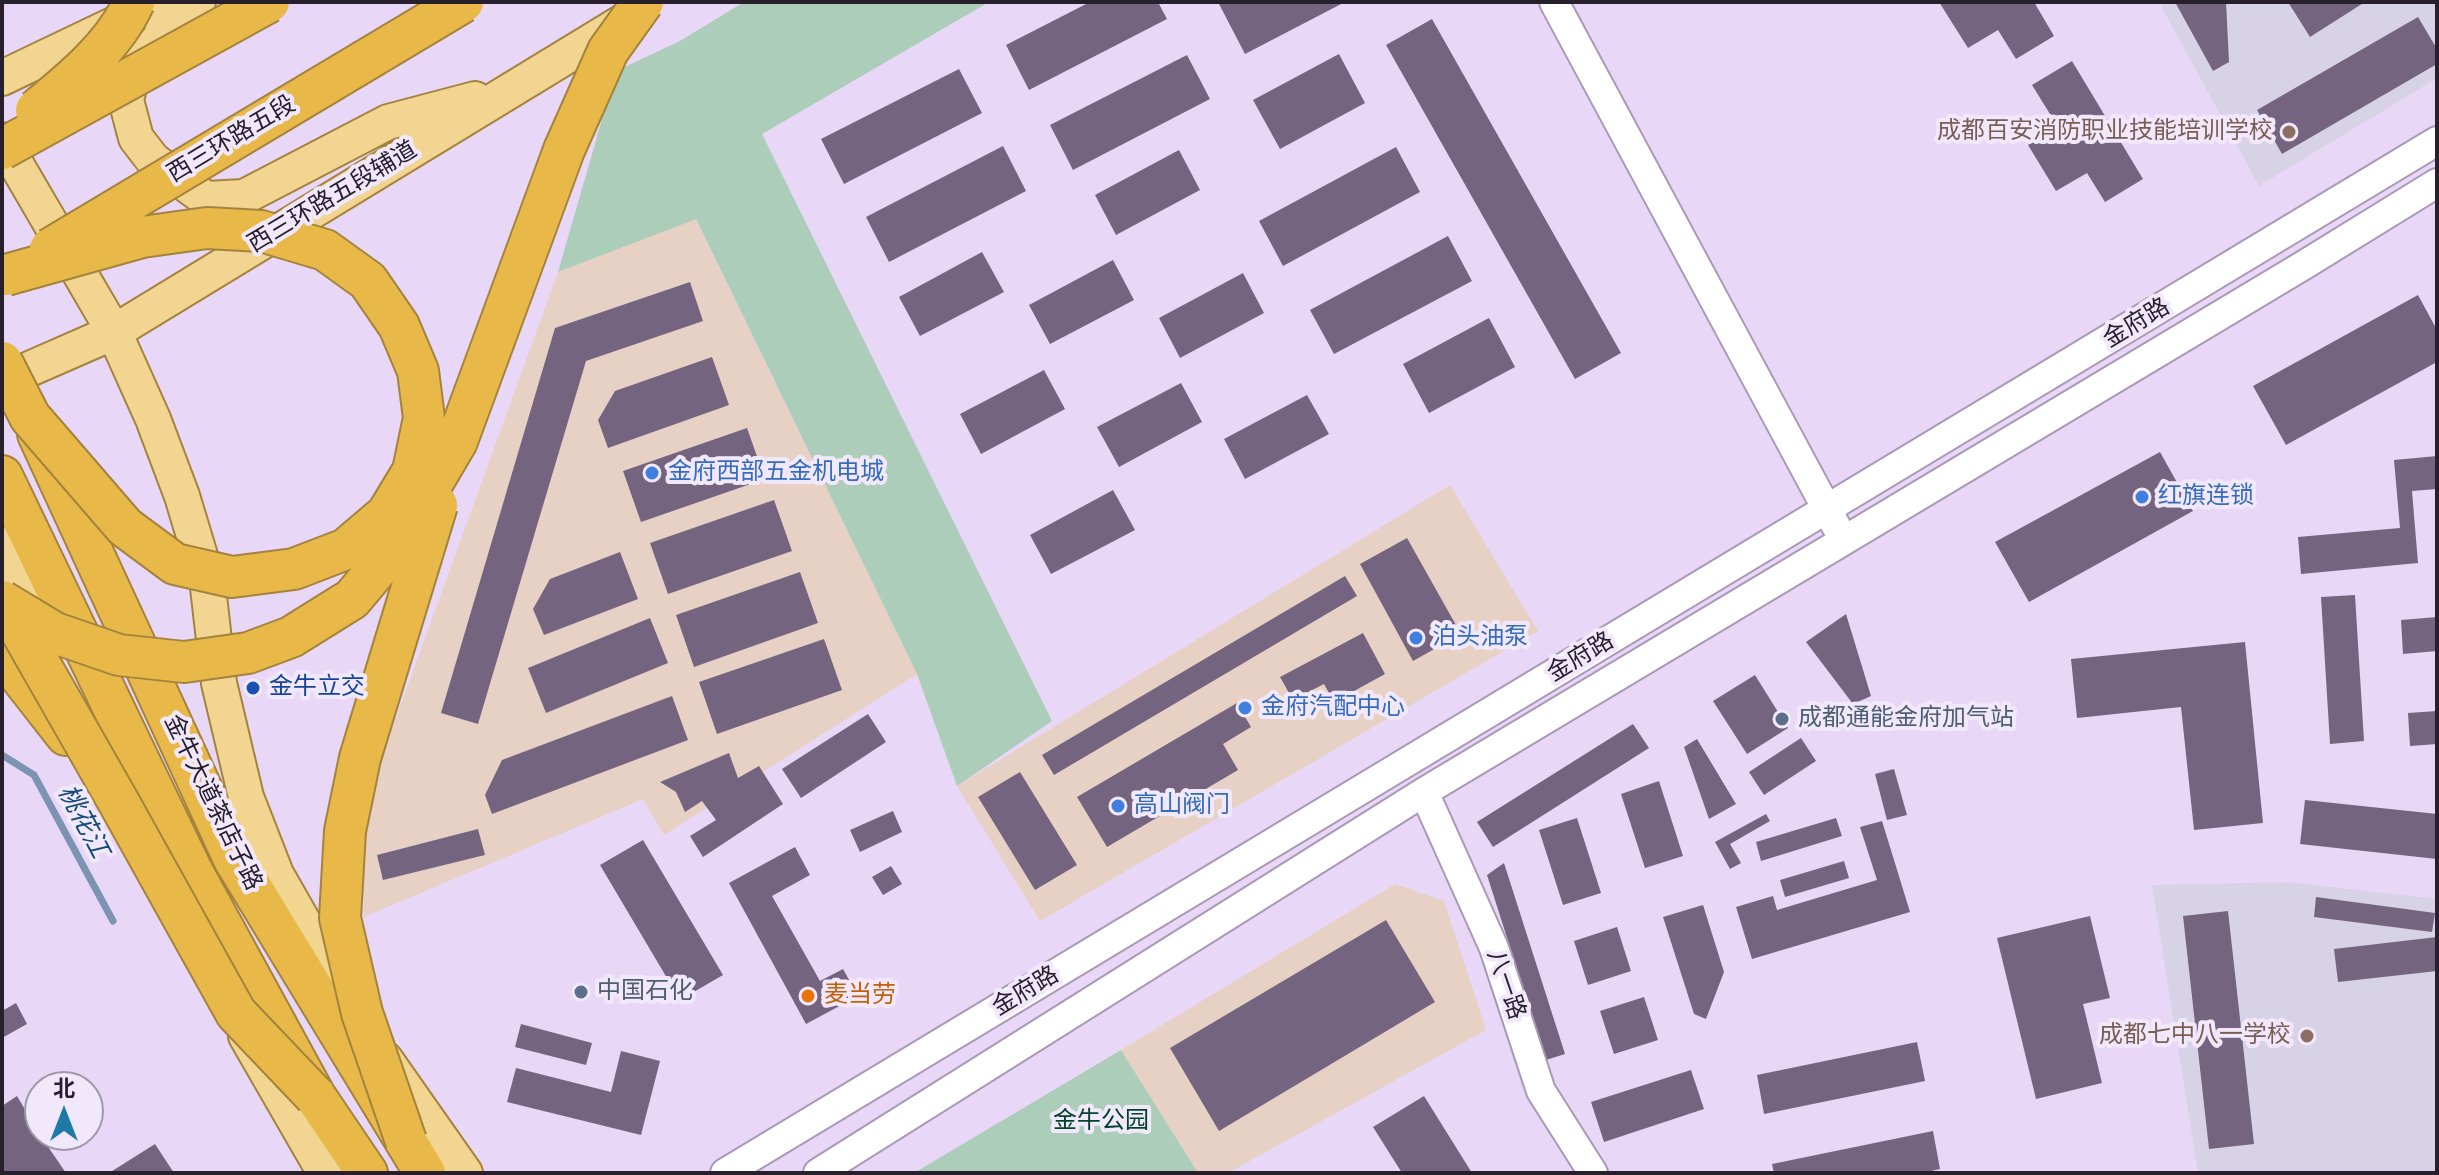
<!DOCTYPE html>
<html>
<head>
<meta charset="utf-8">
<style>
  body { margin:0 }
  #map { position:relative; width:2439px; height:1175px; overflow:hidden; background:#e9d7f7; font-family:Poppins,"Noto Sans SC",sans-serif }
  canvas { display:block }
  .frame { position:absolute; inset:0; border:4px solid #27202c; pointer-events:none }
  .north { position:absolute; left:24px; top:1071px; width:80px; height:80px; box-sizing:border-box; background:#f2e8fb; border:2px solid #a198a8; border-radius:50%; rotate:0deg; font-size:22px; font-weight:700; line-height:32px; text-align:center; color:#27202c }
  .north::after { content:''; display:block; margin:auto; width:28px; height:36px; background:#1e7ba8; clip-path:polygon(50% 0,100% 100%,50% 72%,0 100%) }
</style>
</head>
<body>
<div id="map">
<canvas width="2439" height="1175"></canvas>
<div class="frame"></div>
<div class="north">北</div>
</div>
<script>
const c = document.querySelector('canvas').getContext('2d');
c.lineJoin = 'round';
function fillPath(path, color) {
  c.fillStyle = color;
  c.fill(path, 'evenodd');
}
function strokePath(path, color, width, dash) {
  c.strokeStyle = color;
  c.lineWidth = width;
  c.lineCap = dash ? 'butt' : 'round';
  c.setLineDash(dash || []);
  c.stroke(path);
}
function drawText(font, color, halo, rows, align = 'center') {
  c.font = font + ' Poppins,"Noto Sans SC",sans-serif';
  c.lineWidth = 8;
  c.setLineDash([]);
  c.textBaseline = 'middle';
  c.strokeStyle = halo;
  c.fillStyle = color;
  for (const [text, x, y, turn = 0] of rows) {
    c.save();
    c.translate(x, y);
    c.rotate((+turn || 0) * Math.PI / 180);
    c.textAlign = isNaN(turn) ? turn : align;
    if (halo) c.strokeText(text, 0, 0);
    c.fillText(text, 0, 0);
    c.restore();
  }
}
fillPath(new Path2D(`
  M 695,218 L 917,674 L 664,835 L 643,799 L 364,917 L 362,824 L 387,743 L 558,272 Z
  M 1450,485 L 1538,631 L 1040,921 L 957,786 Z
  M 1395,884 L 1444,901 L 1486,1030 L 1228,1173 L 1198,1173 L 1121,1050 Z`), '#e7d0c4');
fillPath(new Path2D(`
  M 2159,2 L 2437,2 L 2437,78 L 2259,186 Z
  M 2287,882 L 2437,899 L 2437,1173 L 2198,1173 L 2152,885 Z`), '#d8d2e7');
fillPath(new Path2D(`
  M 744,2 L 989,2 L 762,134 L 1052,721 L 957,786 L 917,674 L 696,219 L 558,272 L 616,71 L 680,41 Z
  M 1121,1050 L 1198,1173 L 914,1173 Z`), '#abcdb9');
strokePath(new Path2D(`
  M 2,755 L 34,775 L 113,921`), '#7c94b1', 7);
fillPath(new Path2D(`
  M 1090,2 L 1158,2 L 1167,19 L 1029,90 L 1006,45 Z
  M 1218,2 L 1345,2 L 1245,54 Z
  M 1939,2 L 2034,2 L 2054,36 L 2016,59 L 1998,30 L 1968,48 Z
  M 2175,2 L 2226,2 L 2229,62 L 2213,71 Z
  M 2288,2 L 2365,2 L 2310,37 Z
  M 2418,17 L 2437,49 L 2437,64 L 2282,154 L 2257,110 Z
  M 1432,19 L 1621,353 L 1575,379 L 1386,45 Z
  M 1339,54 L 1365,103 L 1280,149 L 1253,100 Z
  M 1187,55 L 1210,99 L 1073,170 L 1050,125 Z
  M 2072,61 L 2143,179 L 2105,202 L 2087,173 L 2056,191 L 2028,145 L 2058,127 L 2032,85 Z
  M 959,69 L 982,113 L 844,184 L 821,139 Z
  M 1003,146 L 1026,191 L 889,262 L 866,217 Z
  M 1396,147 L 1420,192 L 1283,266 L 1259,221 Z
  M 1179,150 L 1200,190 L 1116,235 L 1095,195 Z
  M 1448,236 L 1472,281 L 1334,354 L 1310,310 Z
  M 982,252 L 1004,292 L 920,336 L 899,297 Z
  M 1113,260 L 1134,300 L 1050,344 L 1029,305 Z
  M 1243,273 L 1264,313 L 1180,358 L 1159,318 Z
  M 690,282 L 703,321 L 586,361 L 478,724 L 441,713 L 555,328 Z
  M 2418,295 L 2437,330 L 2437,362 L 2286,445 L 2253,386 Z
  M 1489,318 L 1515,367 L 1429,413 L 1403,364 Z
  M 712,357 L 729,405 L 608,448 L 598,420 L 615,391 Z
  M 1044,370 L 1065,409 L 981,454 L 960,414 Z
  M 1181,383 L 1202,422 L 1119,467 L 1097,427 Z
  M 1307,395 L 1329,434 L 1245,479 L 1224,439 Z
  M 747,428 L 765,479 L 641,522 L 623,471 Z
  M 2160,452 L 2193,511 L 2029,602 L 1995,542 Z
  M 2437,456 L 2437,489 L 2412,491 L 2418,563 L 2301,574 L 2298,537 L 2400,528 L 2394,460 Z
  M 1113,490 L 1135,530 L 1051,574 L 1030,535 Z
  M 774,500 L 792,551 L 668,594 L 650,543 Z
  M 1407,538 L 1461,634 L 1413,661 L 1360,564 Z
  M 620,552 L 638,599 L 544,635 L 533,609 L 550,579 Z
  M 800,572 L 818,623 L 694,667 L 676,615 Z
  M 1345,576 L 1357,596 L 1054,775 L 1042,755 Z
  M 2355,595 L 2364,741 L 2330,744 L 2321,597 Z
  M 1846,614 L 1871,696 L 1853,704 L 1806,642 Z
  M 2437,617 L 2437,651 L 2403,654 L 2401,620 Z
  M 650,618 L 668,663 L 546,713 L 528,668 Z
  M 1363,633 L 1385,674 L 1334,702 L 1324,684 L 1293,700 L 1280,677 Z
  M 824,639 L 842,690 L 717,734 L 699,682 Z
  M 2245,642 L 2263,823 L 2194,830 L 2181,707 L 2077,718 L 2071,659 Z
  M 1755,675 L 1788,728 L 1747,754 L 1713,701 Z
  M 672,696 L 688,740 L 492,814 L 485,795 L 502,760 Z
  M 1237,703 L 1251,727 L 1223,744 L 1238,770 L 1107,847 L 1077,797 Z
  M 2437,711 L 2437,744 L 2410,746 L 2408,713 Z
  M 868,714 L 886,742 L 801,798 L 782,769 Z
  M 1633,724 L 1649,748 L 1493,847 L 1477,822 Z
  M 1801,738 L 1816,761 L 1764,795 L 1749,772 Z
  M 1697,739 L 1736,804 L 1709,819 L 1684,747 Z
  M 729,753 L 738,778 L 759,766 L 783,804 L 703,857 L 690,836 L 716,820 L 702,801 L 685,812 L 676,792 L 660,782 Z
  M 1894,769 L 1907,815 L 1887,820 L 1875,774 Z
  M 1020,772 L 1077,865 L 1035,890 L 978,797 Z
  M 1659,781 L 1683,856 L 1645,868 L 1621,794 Z
  M 2305,800 L 2437,814 L 2437,859 L 2300,844 Z
  M 893,811 L 902,832 L 860,852 L 850,830 Z
  M 1766,814 L 1770,821 L 1730,844 L 1741,863 L 1730,869 L 1715,842 Z
  M 1577,818 L 1601,893 L 1563,905 L 1539,830 Z
  M 1836,818 L 1842,836 L 1761,861 L 1756,842 Z
  M 1882,821 L 1910,912 L 1752,959 L 1736,907 L 1773,896 L 1777,910 L 1877,880 L 1860,827 Z
  M 478,829 L 485,855 L 383,880 L 377,855 Z
  M 643,840 L 723,975 L 680,1000 L 600,865 Z
  M 795,847 L 810,875 L 772,896 L 820,981 L 843,969 L 858,996 L 806,1024 L 729,883 Z
  M 1844,861 L 1849,878 L 1785,897 L 1780,880 Z
  M 1504,863 L 1565,1054 L 1546,1060 L 1487,875 Z
  M 891,866 L 902,884 L 883,895 L 872,877 Z
  M 2316,897 L 2435,913 L 2432,932 L 2314,917 Z
  M 1703,905 L 1724,972 L 1706,1019 L 1694,1014 L 1663,917 Z
  M 2228,911 L 2254,1144 L 2209,1149 L 2183,916 Z
  M 2090,916 L 2110,998 L 2083,1004 L 2102,1083 L 2036,1099 L 1997,938 Z
  M 1386,920 L 1435,1002 L 1219,1131 L 1170,1048 Z
  M 1617,927 L 1631,971 L 1588,985 L 1574,941 Z
  M 2437,937 L 2437,971 L 2338,982 L 2334,949 Z
  M 1644,997 L 1658,1040 L 1614,1054 L 1600,1011 Z
  M 16,1003 L 27,1024 L 2,1038 L 2,1011 Z
  M 521,1024 L 592,1043 L 586,1065 L 515,1047 Z
  M 1917,1042 L 1925,1081 L 1764,1114 L 1757,1075 Z
  M 621,1051 L 660,1061 L 641,1135 L 507,1102 L 516,1068 L 611,1092 Z
  M 1691,1070 L 1704,1109 L 1604,1142 L 1591,1102 Z
  M 17,1096 L 40,1135 L 66,1173 L 2,1173 L 2,1106 Z
  M 1424,1096 L 1472,1173 L 1402,1173 L 1373,1127 Z
  M 1933,1131 L 1940,1169 L 1923,1173 L 1774,1173 L 1772,1164 Z
  M 155,1144 L 174,1173 L 109,1173 Z`), '#746480');
const minor = new Path2D(`
  M 1554,2 L 1836,526
  M 1424,792 L 1494,948 L 1541,1091 L 1593,1173
  M 725,1173 L 2437,141
  M 818,1173 L 1424,792 L 2304,265 L 2437,183`);
const major = new Path2D(`
  M 198,2 L 161,37 L 134,68 L 126,100 L 136,138 L 153,160 L 206,199 L 244,197 L 388,122 L 475,99
  M 2,78 L 161,2
  M 2,140 L 114,332 L 153,419 L 182,496 L 207,579 L 219,683 L 246,797 L 276,874 L 354,1011
  M 2,381 L 114,332 L 631,17
  M 2,545 L 43,632
  M 246,1036 L 325,1173
  M 385,1059 L 465,1173`);
const highway = new Path2D(`
  M 38,434 L 234,859 L 425,1173
  M 2,476 L 191,869 L 315,1096 L 367,1173
  M 2,653 L 66,735`);
strokePath(minor, '#a998b6', 32);
strokePath(major, '#a4833e', 38);
strokePath(highway, '#a4833e', 44);
strokePath(minor, '#fff', 28);
strokePath(major, '#f1d591', 34);
strokePath(highway, '#e8b948', 40);
const highwayBridge = new Path2D(`
  M 36,110 C 73,80 114,46 134,2
  M 2,149 L 269,2
  M 50,249 L 463,2
  M 2,362 L 30,417 L 125,527 L 175,564 L 232,577 L 294,569 L 346,549 L 387,514 L 413,471 L 424,418 L 418,371 L 399,326 L 368,281 L 325,250 L 261,231 L 207,228 L 142,237 L 6,275
  M 2,601 L 55,633 L 119,655 L 184,662 L 248,653 L 291,637 L 352,599 L 393,550 L 457,441 L 564,150 L 608,51 L 643,2
  M 6,605 L 118,801 L 236,1013 L 315,1096
  M 406,1141 L 362,1013 L 340,918 L 345,831 L 360,758 L 437,505`);
strokePath(highwayBridge, '#a4833e', 44, []);
strokePath(highwayBridge, '#e8b948', 40);
for (const [x, y, r, color] of [
  [2289,132,8,"#8d6e63"],
  [652,473,8,"#3f7fe0"],
  [2142,497,8,"#3f7fe0"],
  [1416,638,8,"#3f7fe0"],
  [253,688,8,"#1a4fb4"],
  [1245,708,8,"#3f7fe0"],
  [1782,719,8,"#5c6f8a"],
  [1118,806,8,"#3f7fe0"],
  [581,992,8,"#5c6f8a"],
  [808,996,8,"#e8710a"],
  [2307,1036,8,"#8d6e63"]
]) {
  const dot = new Path2D();
  dot.arc(x, y, r, 0, 2 * Math.PI);
  c.fillStyle = color;
  c.fill(dot);
  strokePath(dot, '#f2e8fb', 3);
}
drawText('24px', '#785e54', '#f2e8fb', [
  ["成都百安消防职业技能培训学校",2273,132],
  ["成都七中八一学校",2291,1036]
], 'right');
drawText('24px', '#27202c', '#f2e8fb', [
  ["西三环路五段",232,140,-31],
  ["西三环路五段辅道",333,198,-31],
  ["金府路",2137,324,-31],
  ["金府路",1581,658,-31],
  ["金牛大道茶店子路",212,803,64],
  ["八一路",1505,985,71],
  ["金府路",1026,992,-31]
]);
drawText('24px', '#366cbe', '#f2e8fb', [
  ["金府西部五金机电城",668,473],
  ["红旗连锁",2158,497],
  ["泊头油泵",1432,638],
  ["金府汽配中心",1261,708],
  ["高山阀门",1134,806]
], 'left');
drawText('24px', '#164399', '#f2e8fb', [
  ["金牛立交",269,688]
], 'left');
drawText('24px', '#4e5e75', '#f2e8fb', [
  ["成都通能金府加气站",1798,719],
  ["中国石化",597,992]
], 'left');
drawText('24px', '#c56008', '#f2e8fb', [
  ["麦当劳",824,996]
], 'left');
drawText('24px', '#01442a', '#f2e8fb', [
  ["金牛公园",1101,1122]
]);
drawText('italic 26px', '#144a79', '#f2e8fb', [
  ["桃花江",82,822,62]
]);
</script>
</body>
</html>
